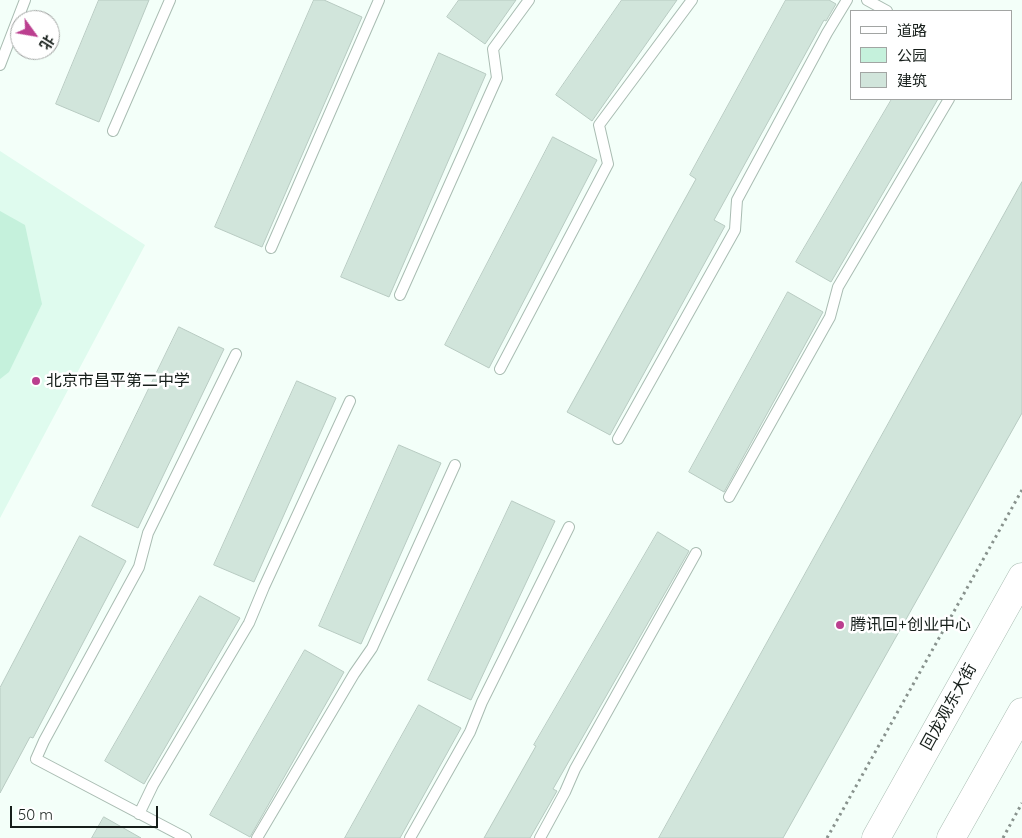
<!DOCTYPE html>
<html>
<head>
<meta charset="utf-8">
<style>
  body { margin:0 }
  #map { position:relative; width:1022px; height:838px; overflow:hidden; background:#f3fff9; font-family:Quicksand,"Noto Sans SC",sans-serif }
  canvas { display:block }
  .legend { position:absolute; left:850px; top:10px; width:162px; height:90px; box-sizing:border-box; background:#fff; border:1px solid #a2a5a3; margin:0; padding:6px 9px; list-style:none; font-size:15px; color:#161e1a }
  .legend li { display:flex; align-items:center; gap:10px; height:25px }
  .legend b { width:25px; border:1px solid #a2a5a3 }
  .north { position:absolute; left:10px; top:10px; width:50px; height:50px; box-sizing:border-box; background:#fff; border:1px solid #a2a5a3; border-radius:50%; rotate:122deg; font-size:14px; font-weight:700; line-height:20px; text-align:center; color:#161e1a }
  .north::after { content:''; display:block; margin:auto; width:18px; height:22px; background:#bb3f8f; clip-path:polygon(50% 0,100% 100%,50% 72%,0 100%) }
  .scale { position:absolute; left:10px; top:806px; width:148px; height:22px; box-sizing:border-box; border:2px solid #161e1a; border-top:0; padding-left:6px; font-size:15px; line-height:18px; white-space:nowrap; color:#161e1a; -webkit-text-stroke:4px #fff; paint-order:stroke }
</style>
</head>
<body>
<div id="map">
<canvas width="1022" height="838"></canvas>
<ul class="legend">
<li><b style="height:6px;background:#fff"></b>道路</li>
<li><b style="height:14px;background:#c5f1dc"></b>公园</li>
<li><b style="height:14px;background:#d1e5db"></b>建筑</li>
</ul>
<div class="north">北</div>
<div class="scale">50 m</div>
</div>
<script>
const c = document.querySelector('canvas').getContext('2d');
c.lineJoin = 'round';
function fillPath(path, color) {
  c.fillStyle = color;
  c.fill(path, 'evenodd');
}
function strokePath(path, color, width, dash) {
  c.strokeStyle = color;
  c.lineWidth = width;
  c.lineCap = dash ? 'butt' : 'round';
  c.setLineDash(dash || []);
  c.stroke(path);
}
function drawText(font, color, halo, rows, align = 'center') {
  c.font = font + ' Quicksand,"Noto Sans SC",sans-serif';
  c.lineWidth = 5;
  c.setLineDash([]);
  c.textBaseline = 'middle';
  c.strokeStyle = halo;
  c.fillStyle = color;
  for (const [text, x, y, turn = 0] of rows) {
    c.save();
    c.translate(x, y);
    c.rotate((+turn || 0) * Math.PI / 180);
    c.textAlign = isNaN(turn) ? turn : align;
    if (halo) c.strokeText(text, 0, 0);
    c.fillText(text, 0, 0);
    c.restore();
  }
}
fillPath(new Path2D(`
  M 0,151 L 145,245 L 0,518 Z`), '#dffbee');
fillPath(new Path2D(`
  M 0,211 L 25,225 L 42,304 L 9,372 L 0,379 Z`), '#c5f1dc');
const building = new Path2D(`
  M 99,0 L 149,0 L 99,122 L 56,104 Z
  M 314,0 L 324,0 L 362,17 L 262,247 L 215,227 Z
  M 459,0 L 516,0 L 485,44 L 447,17 Z
  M 622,0 L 677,0 L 592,121 L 556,95 Z
  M 786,0 L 829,0 L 836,4 L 826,21 L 824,20 L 714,220 L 725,226 L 610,435 L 567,412 L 696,179 L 690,175 Z
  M 439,53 L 486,74 L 389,297 L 341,277 Z
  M 892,99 L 938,99 L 831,282 L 796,262 Z
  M 553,137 L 597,160 L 489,368 L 445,345 Z
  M 1022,182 L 1022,413 L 783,838 L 659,838 Z
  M 788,292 L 823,312 L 724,492 L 689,472 Z
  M 179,327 L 224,349 L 138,528 L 92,506 Z
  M 297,381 L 336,398 L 254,582 L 214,565 Z
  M 399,445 L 441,463 L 361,644 L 319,626 Z
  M 512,501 L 555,521 L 471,700 L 428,680 Z
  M 658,532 L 689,551 L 553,789 L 557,791 L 530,838 L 484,838 L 536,746 L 534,745 Z
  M 80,536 L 126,561 L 33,738 L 30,737 L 0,793 L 0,688 Z
  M 200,596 L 240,618 L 144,784 L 105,761 Z
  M 305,650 L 344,672 L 250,837 L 210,815 Z
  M 419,705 L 461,728 L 400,838 L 345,838 Z
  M 104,817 L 141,838 L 92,838 Z`);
fillPath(building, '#d1e5db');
strokePath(building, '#b8cbc2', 1);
const lane = new Path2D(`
  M 867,0 L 887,11
  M 0,65 L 25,0
  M 113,131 L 170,0
  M 271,248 L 379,0
  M 400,295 L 497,78 L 493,49 L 529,0
  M 500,369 L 608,164 L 599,125 L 692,0
  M 618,439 L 735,230 L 737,200 L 827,33 L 847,0
  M 729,497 L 830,317 L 838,287 L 949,99
  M 139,814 L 153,785 L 249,623 L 264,587 L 350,401
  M 186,838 L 36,759 L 44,741 L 139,567 L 148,533 L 236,354
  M 257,838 L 354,674 L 372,648 L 455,465
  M 410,838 L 470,732 L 482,702 L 569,527
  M 540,838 L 565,792 L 575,769 L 696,553`);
const primary = new Path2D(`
  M 876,838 L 1022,577
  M 951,838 L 1022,712`);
strokePath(lane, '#a9bcb2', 12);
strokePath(primary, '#a9bcb2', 29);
strokePath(new Path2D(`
  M 827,838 L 1022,490
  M 1003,838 L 1022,803`), '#88928d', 3, [2.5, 4]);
strokePath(lane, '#fff', 10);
strokePath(primary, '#fff', 28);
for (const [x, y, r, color] of [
  [36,381,5,"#bb3f8f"],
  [840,625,5,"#bb3f8f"]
]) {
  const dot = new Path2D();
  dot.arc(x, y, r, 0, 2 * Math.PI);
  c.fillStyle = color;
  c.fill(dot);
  strokePath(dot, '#fff', 2);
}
drawText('16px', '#161e1a', '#fff', [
  ["北京市昌平第二中学",46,381],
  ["腾讯回+创业中心",850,625]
], 'left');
drawText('16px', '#161e1a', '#fff', [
  ["回龙观东大街",949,707,-61]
]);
</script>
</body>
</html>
